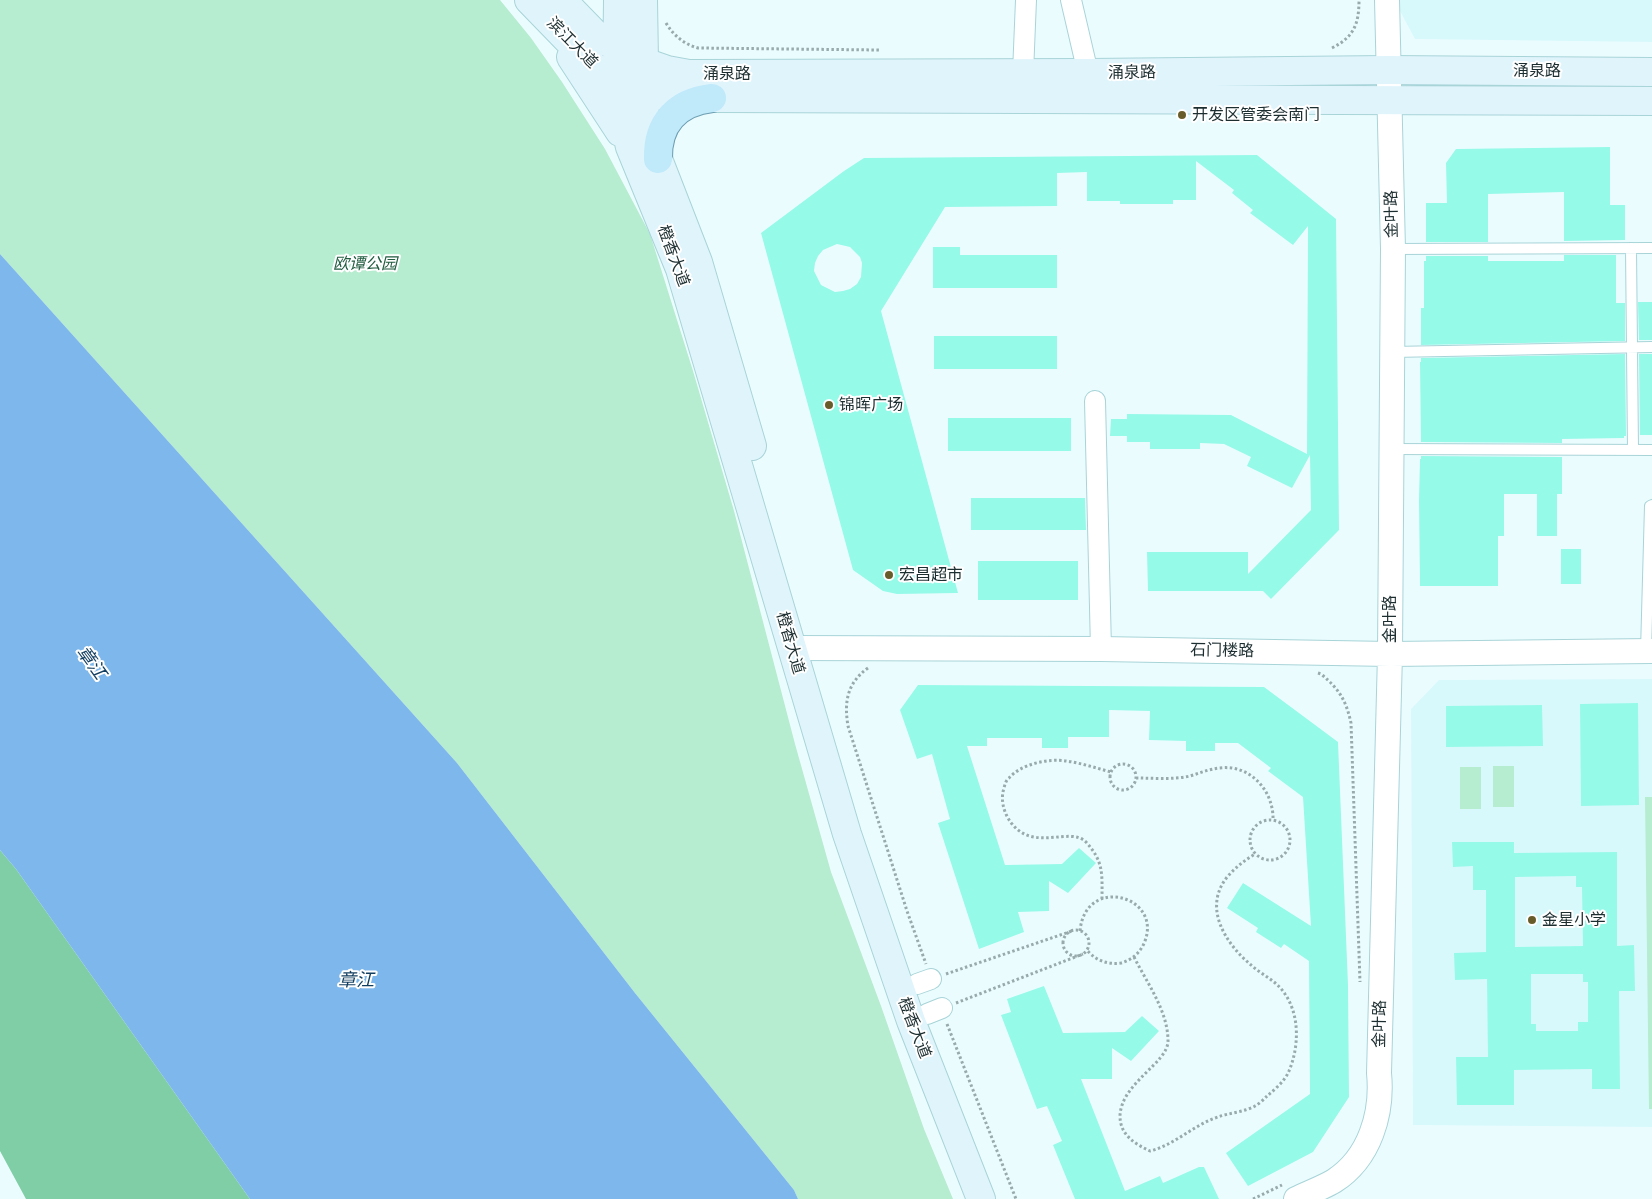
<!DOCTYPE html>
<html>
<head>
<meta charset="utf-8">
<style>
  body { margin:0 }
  canvas { display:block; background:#ebfcfe }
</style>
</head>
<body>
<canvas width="1652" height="1199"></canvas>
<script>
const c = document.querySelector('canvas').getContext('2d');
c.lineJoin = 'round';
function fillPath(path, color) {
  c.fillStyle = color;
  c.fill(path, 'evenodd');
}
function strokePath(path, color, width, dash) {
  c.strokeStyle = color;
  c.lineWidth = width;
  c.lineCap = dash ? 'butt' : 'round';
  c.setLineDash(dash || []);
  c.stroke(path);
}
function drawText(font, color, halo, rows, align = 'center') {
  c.font = font + ' "Zilla Slab","Noto Sans SC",serif';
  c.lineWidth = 4;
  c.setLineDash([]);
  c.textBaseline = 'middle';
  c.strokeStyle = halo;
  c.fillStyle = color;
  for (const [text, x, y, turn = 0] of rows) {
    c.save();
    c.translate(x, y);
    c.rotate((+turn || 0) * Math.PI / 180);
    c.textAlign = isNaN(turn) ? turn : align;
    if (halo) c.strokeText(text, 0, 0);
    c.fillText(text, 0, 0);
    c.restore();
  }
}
fillPath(new Path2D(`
  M 1400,0 L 1652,0 L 1652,42 L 1415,39 L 1400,11 Z
  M 1652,679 L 1652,1127 L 1413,1125 L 1411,709 L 1439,680 Z`), '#d8f9fc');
fillPath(new Path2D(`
  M 0,0 L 500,0 L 531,38 L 562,82 L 605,149 L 650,234 L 693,371 L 734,511 L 795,744 L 831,872 L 881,1006 L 924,1129 L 953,1199 L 798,1199 L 794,1190 L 635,993 L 457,763 L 0,254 Z
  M 1493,766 L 1514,766 L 1514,807 L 1493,807 Z
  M 1460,767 L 1481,767 L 1481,809 L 1460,809 Z
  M 1645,797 L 1652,797 L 1652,1109 L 1649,1109 Z`), '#b6eccf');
fillPath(new Path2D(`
  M 0,850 L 16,869 L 250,1199 L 26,1199 L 0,1151 Z`), '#80cea6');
fillPath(new Path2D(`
  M 0,254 L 457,763 L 635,993 L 794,1190 L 798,1199 L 250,1199 L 16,869 L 0,850 Z`), '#7db7eb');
fillPath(new Path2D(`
  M 1610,147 L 1610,205 L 1625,205 L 1625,240 L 1564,241 L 1564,192 L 1488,194 L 1488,242 L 1426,242 L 1426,203 L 1447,203 L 1446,163 L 1456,149 Z
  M 1257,155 L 1336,219 L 1339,530 L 1271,599 L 1263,591 L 1148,591 L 1147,552 L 1248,552 L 1248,574 L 1311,510 L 1310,455 L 1292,488 L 1247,466 L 1251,457 L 1224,444 L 1200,443 L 1200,449 L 1150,449 L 1150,442 L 1127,442 L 1127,436 L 1110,436 L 1111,419 L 1127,419 L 1127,414 L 1231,415 L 1307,454 L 1308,226 L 1293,245 L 1250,213 L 1253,210 L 1232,193 L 1234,190 L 1196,161 L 1196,200 L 1173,200 L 1173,204 L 1120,204 L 1120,201 L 1087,201 L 1087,172 L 1057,173 L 1057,206 L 945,207 L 881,311 L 958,593 L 897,594 L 883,591 L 853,570 L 761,233 L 844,171 L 864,158 ZM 837,244 L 850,247 L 860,257 L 862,263 L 861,277 L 857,284 L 850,289 L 843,291 L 835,292 L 821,285 L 814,271 L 815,263 L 818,256 L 823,250 Z
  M 933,247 L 960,247 L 960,255 L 1057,255 L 1057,288 L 933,288 Z
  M 1564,255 L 1616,255 L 1616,303 L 1625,303 L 1625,341 L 1421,345 L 1421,308 L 1424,308 L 1424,261 L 1426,261 L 1426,256 L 1488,256 L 1488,261 L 1564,261 Z
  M 1638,302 L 1652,302 L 1652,340 L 1639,340 Z
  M 934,336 L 1057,336 L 1057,369 L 934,369 Z
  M 1625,354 L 1626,436 L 1624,436 L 1624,438 L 1562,439 L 1562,443 L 1421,442 L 1420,362 L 1421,362 L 1421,358 Z
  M 1639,354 L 1652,354 L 1652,435 L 1640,435 Z
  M 948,418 L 1071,418 L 1071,451 L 948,451 Z
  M 1421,456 L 1562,457 L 1562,494 L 1557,494 L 1557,536 L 1537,536 L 1537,494 L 1504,494 L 1504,536 L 1498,536 L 1498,586 L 1420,586 L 1419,500 L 1420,459 L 1421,459 Z
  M 971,498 L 1085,498 L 1086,530 L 971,530 Z
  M 1561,549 L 1581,549 L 1581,584 L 1561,584 Z
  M 978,561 L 1078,561 L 1078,600 L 978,600 Z
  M 918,685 L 1264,687 L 1338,742 L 1348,985 L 1349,1097 L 1313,1152 L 1248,1186 L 1226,1153 L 1310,1094 L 1309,961 L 1284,944 L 1281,948 L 1256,932 L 1258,928 L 1227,908 L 1243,883 L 1311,926 L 1303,797 L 1268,771 L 1271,768 L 1238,743 L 1215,743 L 1215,751 L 1186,751 L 1186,741 L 1149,740 L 1150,711 L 1109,710 L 1109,737 L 1068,737 L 1068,748 L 1042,748 L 1042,738 L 987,738 L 987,746 L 967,746 L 1005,865 L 1062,864 L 1079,848 L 1096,863 L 1068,893 L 1049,881 L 1049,911 L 1018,912 L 1024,932 L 979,949 L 938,823 L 950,819 L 932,754 L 917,759 L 900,710 Z
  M 1638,703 L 1639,805 L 1581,806 L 1580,704 Z
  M 1542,705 L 1543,746 L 1446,747 L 1446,706 Z
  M 1452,842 L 1514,842 L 1514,853 L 1617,852 L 1617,946 L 1634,945 L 1635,991 L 1619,991 L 1620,1089 L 1592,1089 L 1592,1069 L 1514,1070 L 1514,1105 L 1457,1105 L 1456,1057 L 1488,1057 L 1487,979 L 1455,980 L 1454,953 L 1486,952 L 1486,890 L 1473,890 L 1473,866 L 1453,867 ZM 1576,876 L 1576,887 L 1582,887 L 1583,946 L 1515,947 L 1515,877 ZM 1531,974 L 1583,974 L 1583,982 L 1588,982 L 1588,1022 L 1578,1022 L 1578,1031 L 1536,1031 L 1536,1024 L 1531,1024 Z
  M 1044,986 L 1063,1033 L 1125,1032 L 1142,1016 L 1159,1031 L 1131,1061 L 1112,1048 L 1112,1079 L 1081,1079 L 1125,1191 L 1160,1176 L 1163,1183 L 1199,1167 L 1204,1167 L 1219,1199 L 1075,1199 L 1053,1145 L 1062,1141 L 1047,1106 L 1037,1109 L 1001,1015 L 1011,1012 L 1007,999 Z`), '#96fae9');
const service = new Path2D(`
  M 1631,248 L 1633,450
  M 1393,249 L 1652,248
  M 1392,352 L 1652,347
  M 1391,449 L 1652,450
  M 1646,651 L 1650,506 L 1652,505`);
const minor = new Path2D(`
  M 1071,0 L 1088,73
  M 1023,73 L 1026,0
  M 1095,401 L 1101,649
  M 917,984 L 931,979
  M 927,1014 L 942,1008`);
const tertiary = new Path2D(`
  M 791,648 L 1101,649 L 1390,654 L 1652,651
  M 1296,1199 C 1308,1193 1322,1188 1334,1181 C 1370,1158 1383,1113 1379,1073 L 1390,654 L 1393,249 L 1387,0`);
const secondary = new Path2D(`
  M 529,0 L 594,67 L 617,82 L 663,96 L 712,98 L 1652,101
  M 562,0 L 598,37 L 644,62 L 667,70 L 689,74 L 1088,73 L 1388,70 L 1652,72
  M 618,0 L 617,82 L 620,104 L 630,147 L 680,269 L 847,834 L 911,1021 L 981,1199
  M 643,0 L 645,120 L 653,146 L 698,262 L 752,446
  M 571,57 L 620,132`);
const primary = new Path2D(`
  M 658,159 C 657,123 677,102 712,98`);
strokePath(service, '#a8d4d8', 12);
strokePath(minor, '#a8d4d8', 22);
strokePath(tertiary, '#a8d4d8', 26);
strokePath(secondary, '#a8d4d8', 30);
strokePath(primary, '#6c9eb1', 30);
strokePath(new Path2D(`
  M 666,23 C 674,36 684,44 698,48 L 879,50
  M 1332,48 C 1354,37 1359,24 1359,0
  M 868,668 C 847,683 844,702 848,726 L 907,911 L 926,964
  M 1318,673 L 1321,674 C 1339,689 1346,700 1351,723 L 1360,982
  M1110 777a13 13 0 1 1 26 0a13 13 0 1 1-26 0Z
  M 1136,778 C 1153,778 1173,780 1190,776 C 1200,773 1209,769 1220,768 C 1250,764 1274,791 1273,820
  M1250 840a20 20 0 1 1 40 0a20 20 0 1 1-40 0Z
  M 1102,899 C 1102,874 1104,862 1086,842 C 1070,826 1035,852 1012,824 C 1004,814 1000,800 1004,788 C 1005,784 1006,780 1009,778 C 1021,764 1049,758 1066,761 C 1081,763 1096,768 1111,772
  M1063 943a13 13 0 1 1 26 0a13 13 0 1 1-26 0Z
  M 1080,931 C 1085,875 1162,895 1145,941 C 1141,952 1132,960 1121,963 C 1107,965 1095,960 1087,950
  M 1134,957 C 1147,983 1168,1011 1168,1041 C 1168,1063 1121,1083 1120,1116 C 1120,1135 1135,1144 1150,1151 C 1175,1145 1193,1125 1218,1117 C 1229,1113 1244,1112 1255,1106 C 1259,1104 1263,1100 1266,1097 C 1274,1090 1285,1081 1289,1071 C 1299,1047 1300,1016 1285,994 C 1277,981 1262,975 1251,965 C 1225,943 1202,907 1228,876 C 1236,867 1245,860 1255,854
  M 946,974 L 1072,931
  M 956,1003 L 1083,954
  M 947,1024 L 1016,1199
  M 1253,1199 L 1282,1185`), '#99aaac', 3, [2.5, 2.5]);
strokePath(service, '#fff', 10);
strokePath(minor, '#fff', 20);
strokePath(tertiary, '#fff', 24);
strokePath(secondary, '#e0f4fc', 28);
strokePath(primary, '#c0e9fa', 28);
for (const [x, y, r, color] of [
  [1182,115,5,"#685d2a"],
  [829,405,5,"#685d2a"],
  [889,575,5,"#685d2a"],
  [1532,920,5,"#685d2a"]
]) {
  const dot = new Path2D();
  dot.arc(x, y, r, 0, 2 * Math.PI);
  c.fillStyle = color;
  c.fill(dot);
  strokePath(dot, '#fff', 2);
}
drawText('16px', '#1d2e30', '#fff', [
  ["滨江大道",572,43,45],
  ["涌泉路",1537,71],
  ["涌泉路",1132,73,-1],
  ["涌泉路",727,74],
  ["金叶路",1392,214,-91],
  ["橙香大道",673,256,70],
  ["金叶路",1390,619,-90],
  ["橙香大道",790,643,74],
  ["石门楼路",1222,651,1],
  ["金叶路",1380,1024,-89],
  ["橙香大道",914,1028,69]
]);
drawText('16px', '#1d2e30', '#fff', [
  ["开发区管委会南门",1192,115],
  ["锦晖广场",839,405],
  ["宏昌超市",899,575],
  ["金星小学",1542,920]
], 'left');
drawText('italic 16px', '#215c41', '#fff', [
  ["欧谭公园",365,264]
]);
drawText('italic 18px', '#113d5f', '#fff', [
  ["章江",91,663,54],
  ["章江",356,981]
]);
</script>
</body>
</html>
